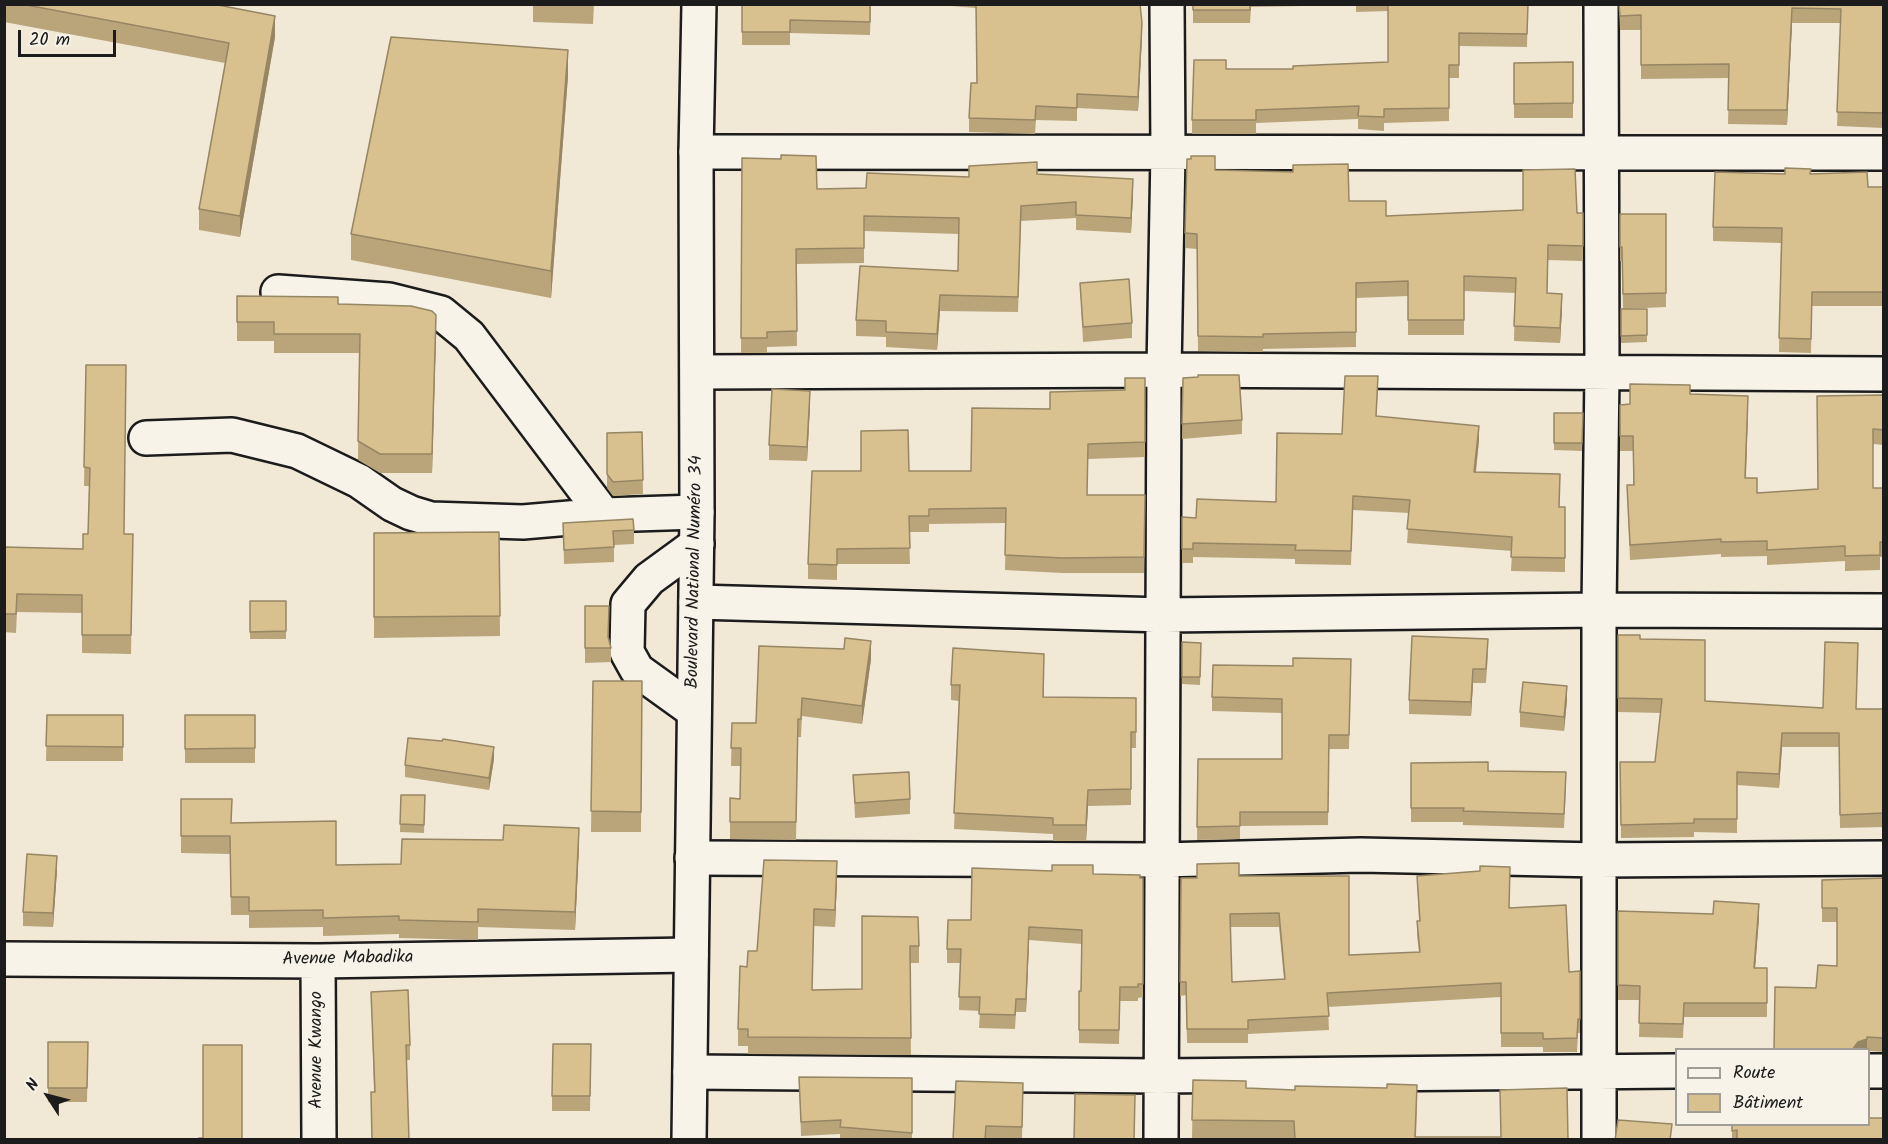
<!DOCTYPE html>
<html>
<head>
<meta charset="utf-8">
<style>
  body { margin:0 }
  #map { position:relative; width:1888px; height:1144px; overflow:hidden; background:#f1e9d6; font-family:Kalam,sans-serif }
  canvas { display:block }
  .frame { position:absolute; inset:0; border:6px solid #1c1c1c; pointer-events:none }
  .legend { position:absolute; left:1675px; top:1048px; width:195px; height:78px; box-sizing:border-box; background:#f7f3e8; border:2px solid #9f9d96; margin:0; padding:8px 10px; list-style:none; font-size:18px; color:#1c1c1c }
  .legend li { display:flex; align-items:center; gap:12px; height:30px }
  .legend b { width:30px; border:2px solid #9f9d96 }
  .north { position:absolute; left:18px; top:1066px; width:60px; height:60px; -webkit-text-stroke:4px #f7f3e8; paint-order:stroke; rotate:306deg; font-size:16px; font-weight:700; line-height:24px; text-align:center; color:#1c1c1c }
  .north::after { content:''; display:block; margin:auto; width:21px; height:27px; background:#1c1c1c; clip-path:polygon(50% 0,100% 100%,50% 72%,0 100%) }
  .scale { position:absolute; left:18px; top:30px; width:98px; height:27px; box-sizing:border-box; border:3px solid #1c1c1c; border-top:0; padding-left:8px; font-size:18px; line-height:21px; white-space:nowrap; color:#1c1c1c; -webkit-text-stroke:4px #f7f3e8; paint-order:stroke }
</style>
</head>
<body>
<div id="map">
<canvas width="1888" height="1144"></canvas>
<div class="frame"></div>
<ul class="legend">
<li><b style="height:8px;background:#f7f3e8"></b>Route</li>
<li><b style="height:16px;background:#d8c08f"></b>Bâtiment</li>
</ul>
<div class="north">N</div>
<div class="scale">20 m</div>
</div>
<script>
const c = document.querySelector('canvas').getContext('2d');
c.lineJoin = 'round';
function strokePath(path, color, width, dash) {
  c.strokeStyle = color;
  c.lineWidth = width;
  c.lineCap = dash ? 'butt' : 'round';
  c.setLineDash(dash || []);
  c.stroke(path);
}
function fillPath(path, color) {
  c.fillStyle = color;
  c.fill(path, 'evenodd');
}
function drawText(font, color, halo, rows, align = 'center') {
  c.font = font + ' Kalam,sans-serif';
  c.lineWidth = 5;
  c.setLineDash([]);
  c.textBaseline = 'middle';
  c.strokeStyle = halo;
  c.fillStyle = color;
  for (const [text, x, y, turn = 0] of rows) {
    c.save();
    c.translate(x, y);
    c.rotate((+turn || 0) * Math.PI / 180);
    c.textAlign = isNaN(turn) ? turn : align;
    if (halo) c.strokeText(text, 0, 0);
    c.fillText(text, 0, 0);
    c.restore();
  }
}
const minor = new Path2D(`
  M 696,152 L 1884,153
  M 278,292 L 389,300 L 441,313 L 469,336 L 604,515
  M 698,372 L 1164,370 L 1884,374
  M 146,438 L 232,435 L 297,451 L 359,481 L 392,504 L 411,513 L 431,519 L 523,522 L 604,515 L 697,512
  M 696,602 L 1164,615 L 1599,610 L 1884,611
  M 694,711 L 637,670 L 627,652 L 628,604 L 649,579 L 697,544
  M 692,858 L 1161,860 L 1361,855 L 1599,860 L 1884,858
  M 4,959 L 318,961 L 691,955
  M 318,961 L 319,1140
  M 1868,1071 L 1884,1071
  M 690,1072 L 1160,1076 L 1676,1071
  M 1161,1140 L 1164,370 L 1168,152 L 1167,4
  M 1599,1140 L 1599,610 L 1602,372 L 1601,4`);
const major = new Path2D(`
  M 689,1140 L 697,512 L 696,152 L 699,4`);
strokePath(minor, '#1c1c1c', 38);
strokePath(major, '#1c1c1c', 38);
strokePath(minor, '#f7f3e8', 33);
strokePath(major, '#f7f3e8', 33);
fillPath(new Path2D(`
  M 4,4 L 213,4 L 275,37 L 240,237 L 199,230 L 199,209 L 225,63 L 4,22 Z
  M 533,4 L 594,4 L 593,24 L 533,22 Z
  M 742,4 L 871,4 L 870,35 L 790,33 L 790,45 L 742,45 Z
  M 951,4 L 1140,4 L 1142,37 L 1138,111 L 1077,108 L 1077,121 L 1036,120 L 1035,134 L 969,132 L 969,118 L 977,83 L 976,8 L 951,6 Z
  M 1193,4 L 1528,4 L 1527,47 L 1459,46 L 1459,78 L 1449,78 L 1449,121 L 1384,123 L 1384,131 L 1358,129 L 1358,119 L 1256,123 L 1256,134 L 1192,134 L 1192,120 L 1226,69 L 1293,69 L 1388,62 L 1388,11 L 1356,12 L 1356,5 L 1251,7 L 1250,23 L 1193,23 Z
  M 1619,4 L 1884,4 L 1884,128 L 1837,126 L 1841,23 L 1792,23 L 1787,125 L 1728,124 L 1729,78 L 1641,79 L 1641,30 L 1620,30 Z
  M 1573,62 L 1573,118 L 1514,118 L 1514,63 Z
  M 568,76 L 551,298 L 351,260 L 351,234 Z
  M 742,158 L 817,189 L 866,188 L 969,177 L 969,166 L 1037,174 L 1133,194 L 1131,233 L 1076,230 L 1076,218 L 1021,221 L 1018,312 L 940,311 L 937,350 L 886,347 L 886,337 L 856,336 L 856,320 L 958,271 L 959,234 L 864,231 L 864,263 L 796,264 L 797,346 L 767,347 L 767,353 L 741,353 Z
  M 1187,159 L 1215,170 L 1349,201 L 1386,216 L 1583,213 L 1583,261 L 1548,260 L 1547,293 L 1562,309 L 1560,343 L 1514,341 L 1515,293 L 1464,291 L 1464,335 L 1408,335 L 1408,296 L 1356,298 L 1356,347 L 1263,349 L 1263,352 L 1198,351 L 1197,249 L 1185,248 Z
  M 1810,174 L 1868,187 L 1884,187 L 1884,306 L 1812,306 L 1811,353 L 1779,352 L 1781,243 L 1713,241 L 1713,227 Z
  M 1620,214 L 1666,214 L 1666,307 L 1623,309 L 1622,261 L 1620,261 Z
  M 1080,283 L 1132,323 L 1132,338 L 1083,342 Z
  M 237,296 L 338,304 L 436,333 L 432,473 L 380,473 L 358,460 L 359,353 L 274,353 L 274,341 L 237,341 Z
  M 1621,309 L 1647,309 L 1647,342 L 1621,343 Z
  M 86,365 L 124,534 L 133,534 L 131,654 L 82,653 L 82,613 L 17,612 L 16,633 L 4,632 L 4,547 L 83,549 L 88,534 L 89,486 L 84,486 Z
  M 1145,378 L 1145,457 L 1088,459 L 1087,495 L 1145,495 L 1144,573 L 1062,573 L 1005,570 L 1006,523 L 929,524 L 929,532 L 909,532 L 910,564 L 837,564 L 837,580 L 808,579 L 808,564 L 909,471 L 971,471 L 1050,409 L 1125,390 Z
  M 1183,378 L 1242,420 L 1242,434 L 1182,439 Z
  M 1378,390 L 1376,417 L 1479,440 L 1476,472 L 1560,507 L 1565,507 L 1565,572 L 1511,571 L 1512,551 L 1407,543 L 1409,513 L 1353,510 L 1351,565 L 1295,564 L 1295,559 L 1193,557 L 1193,563 L 1182,563 L 1182,517 L 1196,518 L 1276,502 L 1342,434 Z
  M 1690,394 L 1748,411 L 1746,478 L 1757,493 L 1818,489 L 1884,395 L 1884,445 L 1873,444 L 1873,488 L 1884,488 L 1884,557 L 1880,557 L 1880,570 L 1845,571 L 1845,561 L 1767,565 L 1767,556 L 1721,557 L 1721,554 L 1630,560 L 1627,485 L 1633,485 L 1633,451 L 1620,451 L 1620,405 L 1630,404 Z
  M 810,405 L 807,461 L 769,460 L 769,445 Z
  M 1554,413 L 1583,413 L 1582,451 L 1554,450 Z
  M 642,432 L 643,494 L 613,496 L 607,488 L 607,433 Z
  M 563,523 L 634,530 L 634,544 L 614,545 L 614,562 L 564,564 Z
  M 499,532 L 500,636 L 374,638 L 374,533 Z
  M 250,601 L 286,601 L 286,639 L 250,639 Z
  M 585,606 L 609,638 L 611,648 L 611,662 L 585,663 Z
  M 1618,635 L 1640,639 L 1705,701 L 1823,708 L 1884,709 L 1884,827 L 1840,828 L 1839,747 L 1782,747 L 1779,788 L 1737,785 L 1737,833 L 1694,832 L 1694,837 L 1621,838 L 1620,762 L 1655,762 L 1661,713 L 1618,712 Z
  M 1182,642 L 1201,643 L 1200,685 L 1182,684 Z
  M 1488,653 L 1486,683 L 1473,683 L 1471,716 L 1409,714 L 1409,700 Z
  M 871,659 L 862,724 L 802,716 L 801,737 L 798,737 L 796,840 L 730,839 L 730,798 L 740,799 L 740,766 L 731,766 L 732,723 L 756,723 Z
  M 1351,659 L 1349,749 L 1329,749 L 1328,825 L 1240,826 L 1240,839 L 1197,840 L 1198,759 L 1282,759 L 1282,713 L 1212,711 L 1212,697 L 1293,666 Z
  M 1044,669 L 1044,697 L 1136,698 L 1136,748 L 1131,748 L 1131,805 L 1088,806 L 1086,841 L 1053,841 L 1053,834 L 954,829 L 959,701 L 951,700 L 951,685 Z
  M 593,681 L 642,681 L 641,832 L 591,832 Z
  M 1567,700 L 1564,731 L 1520,727 L 1520,712 Z
  M 47,715 L 123,715 L 123,761 L 46,761 Z
  M 185,715 L 255,715 L 255,763 L 185,763 Z
  M 442,741 L 494,759 L 489,790 L 405,777 L 405,765 Z
  M 1488,771 L 1566,787 L 1564,828 L 1463,825 L 1463,822 L 1411,822 L 1411,808 Z
  M 853,775 L 910,799 L 910,814 L 855,818 Z
  M 401,795 L 425,795 L 424,833 L 400,832 Z
  M 181,799 L 232,823 L 336,865 L 401,864 L 579,846 L 575,930 L 478,927 L 478,940 L 399,938 L 399,934 L 323,936 L 323,927 L 249,928 L 249,915 L 231,915 L 230,854 L 181,853 Z
  M 57,870 L 53,927 L 23,926 L 23,912 Z
  M 1093,874 L 1143,878 L 1143,997 L 1138,998 L 1138,1001 L 1120,1001 L 1119,1044 L 1079,1043 L 1079,991 L 1081,991 L 1082,944 L 1029,940 L 1026,1012 L 1016,1012 L 1015,1029 L 979,1028 L 980,1011 L 959,1010 L 960,963 L 947,963 L 947,949 L 971,920 Z
  M 1239,876 L 1349,955 L 1419,952 L 1417,935 L 1417,921 L 1419,921 L 1417,876 L 1509,908 L 1569,972 L 1580,971 L 1580,1033 L 1578,1033 L 1577,1052 L 1543,1052 L 1543,1047 L 1501,1047 L 1501,997 L 1328,1007 L 1329,1030 L 1248,1034 L 1248,1043 L 1187,1043 L 1186,995 L 1180,996 L 1181,878 ZM 1230,927 L 1279,927 L 1284,979 L 1232,982 Z
  M 837,878 L 835,927 L 814,926 L 812,990 L 862,989 L 862,916 L 919,946 L 919,963 L 910,963 L 911,1055 L 748,1054 L 748,1046 L 738,1046 L 738,1029 L 757,951 Z
  M 1884,878 L 1884,1052 L 1869,1051 L 1869,1050 L 1774,1050 L 1816,988 L 1837,966 L 1837,922 L 1822,922 L 1822,880 Z
  M 1759,918 L 1755,968 L 1767,968 L 1767,1017 L 1684,1017 L 1683,1038 L 1639,1037 L 1640,1000 L 1618,1000 L 1618,985 Z
  M 371,992 L 410,1045 L 410,1060 L 407,1060 L 374,1092 Z
  M 48,1042 L 88,1042 L 87,1102 L 48,1102 Z
  M 591,1044 L 590,1111 L 552,1111 L 552,1096 Z
  M 799,1077 L 912,1078 L 912,1140 L 840,1140 L 840,1134 L 801,1136 Z
  M 1193,1080 L 1246,1088 L 1417,1103 L 1416,1137 L 1294,1139 L 1192,1138 Z
  M 1023,1083 L 1022,1140 L 953,1140 Z
  M 1732,1125 L 1884,1140 L 1732,1140 Z`), '#baa57b');
fillPath(new Path2D(`
  M 1792,8 L 1792,23 L 1787,125 L 1787,110 Z
  M 275,16 L 275,37 L 240,237 L 240,216 Z
  M 1142,23 L 1142,37 L 1138,111 L 1138,97 Z
  M 568,50 L 568,76 L 551,298 L 551,271 Z
  M 1133,179 L 1133,194 L 1131,233 L 1131,218 Z
  M 1562,294 L 1562,309 L 1560,343 L 1560,328 Z
  M 940,295 L 940,311 L 937,350 L 937,334 Z
  M 436,315 L 436,333 L 432,473 L 432,454 Z
  M 810,391 L 810,405 L 807,461 L 807,447 Z
  M 1748,396 L 1748,411 L 1745,493 L 1745,478 Z
  M 1479,426 L 1479,440 L 1474,486 L 1474,472 Z
  M 871,641 L 871,659 L 862,724 L 862,706 Z
  M 1473,669 L 1473,683 L 1471,716 L 1471,702 Z
  M 1567,686 L 1567,700 L 1564,731 L 1564,717 Z
  M 1782,733 L 1782,747 L 1779,788 L 1779,774 Z
  M 494,747 L 494,759 L 489,790 L 489,778 Z
  M 1088,790 L 1088,806 L 1086,841 L 1086,825 Z
  M 579,828 L 579,846 L 575,930 L 575,912 Z
  M 57,856 L 57,870 L 53,927 L 53,913 Z
  M 837,861 L 837,878 L 835,927 L 835,910 Z
  M 1759,904 L 1759,918 L 1754,982 L 1754,968 Z
  M 1029,927 L 1029,940 L 1026,1012 L 1026,999 Z
  M 1867,1039 L 1867,1050 L 1852,1050 L 1858,1042 Z`), '#978664');
const building = new Path2D(`
  M 21,4 L 213,4 L 275,16 L 240,216 L 199,209 L 229,43 Z
  M 742,4 L 870,4 L 870,22 L 790,20 L 790,32 L 742,32 Z
  M 976,4 L 1140,4 L 1142,23 L 1138,97 L 1077,94 L 1077,108 L 1036,106 L 1035,120 L 969,118 L 971,83 L 977,83 Z
  M 1193,4 L 1250,4 L 1250,10 L 1193,10 Z
  M 1388,4 L 1528,4 L 1527,34 L 1459,33 L 1459,65 L 1449,65 L 1449,108 L 1384,109 L 1384,117 L 1358,116 L 1359,106 L 1256,110 L 1256,120 L 1192,120 L 1194,60 L 1226,60 L 1226,69 L 1293,69 L 1293,66 L 1388,62 Z
  M 1619,4 L 1884,4 L 1884,113 L 1837,112 L 1841,9 L 1792,8 L 1787,110 L 1728,110 L 1729,64 L 1641,65 L 1641,15 L 1620,16 Z
  M 391,37 L 568,50 L 551,271 L 351,234 Z
  M 1573,62 L 1573,103 L 1514,104 L 1514,63 Z
  M 781,155 L 816,156 L 817,189 L 866,188 L 867,173 L 969,177 L 969,166 L 1037,162 L 1037,174 L 1133,179 L 1131,218 L 1076,215 L 1076,202 L 1021,206 L 1018,297 L 940,295 L 937,334 L 886,332 L 886,321 L 856,320 L 860,266 L 958,271 L 959,218 L 864,216 L 864,248 L 796,249 L 797,331 L 767,332 L 767,338 L 741,338 L 742,158 L 781,159 Z
  M 1191,156 L 1215,156 L 1215,170 L 1293,172 L 1293,165 L 1348,164 L 1349,201 L 1386,201 L 1386,216 L 1523,210 L 1523,170 L 1575,169 L 1577,213 L 1583,213 L 1583,246 L 1548,245 L 1547,293 L 1562,294 L 1560,328 L 1514,326 L 1516,278 L 1464,276 L 1464,320 L 1408,320 L 1408,281 L 1356,283 L 1356,332 L 1263,334 L 1263,337 L 1198,336 L 1197,234 L 1185,233 L 1187,159 L 1191,159 Z
  M 1785,168 L 1811,169 L 1810,174 L 1867,172 L 1868,187 L 1884,187 L 1884,292 L 1812,292 L 1811,339 L 1779,338 L 1782,228 L 1713,227 L 1715,172 L 1785,174 Z
  M 1620,214 L 1666,214 L 1666,293 L 1623,294 L 1622,247 L 1620,247 Z
  M 1129,279 L 1132,323 L 1083,327 L 1080,283 Z
  M 237,296 L 338,297 L 338,304 L 411,306 L 432,311 L 436,315 L 432,454 L 380,454 L 358,441 L 360,334 L 274,334 L 274,322 L 237,322 Z
  M 1621,309 L 1647,309 L 1647,335 L 1621,336 Z
  M 86,365 L 126,365 L 124,534 L 133,534 L 131,635 L 82,635 L 82,595 L 17,594 L 16,614 L 4,614 L 4,547 L 83,549 L 83,534 L 88,534 L 90,468 L 84,467 Z
  M 1198,375 L 1239,375 L 1242,420 L 1182,424 L 1183,378 L 1198,377 Z
  M 1345,376 L 1378,376 L 1376,416 L 1479,426 L 1474,472 L 1560,474 L 1559,507 L 1565,507 L 1565,558 L 1511,557 L 1512,537 L 1407,529 L 1410,500 L 1353,496 L 1351,551 L 1295,550 L 1296,545 L 1193,543 L 1193,549 L 1182,549 L 1182,517 L 1196,518 L 1197,499 L 1276,502 L 1277,433 L 1342,434 Z
  M 1125,378 L 1145,378 L 1145,442 L 1088,444 L 1087,495 L 1145,495 L 1144,557 L 1062,558 L 1005,555 L 1006,508 L 929,509 L 929,516 L 909,516 L 910,548 L 837,549 L 837,565 L 808,564 L 812,471 L 861,471 L 861,431 L 908,430 L 909,471 L 971,471 L 972,408 L 1050,409 L 1050,392 L 1125,390 Z
  M 1630,384 L 1690,385 L 1690,394 L 1748,396 L 1745,478 L 1757,478 L 1757,493 L 1818,489 L 1817,396 L 1884,395 L 1884,430 L 1873,429 L 1873,488 L 1884,488 L 1884,542 L 1880,542 L 1880,555 L 1845,556 L 1845,546 L 1767,550 L 1767,541 L 1721,542 L 1721,539 L 1630,545 L 1627,485 L 1634,485 L 1633,436 L 1620,436 L 1620,405 L 1630,404 Z
  M 772,389 L 810,391 L 807,447 L 769,445 Z
  M 1554,413 L 1583,413 L 1582,443 L 1554,443 Z
  M 642,432 L 643,480 L 613,482 L 607,474 L 607,433 Z
  M 633,519 L 634,530 L 613,531 L 614,547 L 564,550 L 563,523 Z
  M 499,532 L 500,616 L 374,617 L 374,533 Z
  M 250,601 L 286,601 L 286,631 L 250,632 Z
  M 585,606 L 609,606 L 608,637 L 611,648 L 585,648 Z
  M 1618,635 L 1640,635 L 1640,639 L 1705,640 L 1705,701 L 1823,708 L 1825,642 L 1858,643 L 1856,709 L 1884,709 L 1884,813 L 1840,815 L 1839,733 L 1782,733 L 1779,774 L 1737,772 L 1737,819 L 1694,819 L 1694,823 L 1621,825 L 1620,762 L 1655,762 L 1662,699 L 1618,698 Z
  M 1412,636 L 1488,639 L 1486,669 L 1473,669 L 1471,702 L 1409,700 Z
  M 845,638 L 871,641 L 862,706 L 802,698 L 801,719 L 798,719 L 796,822 L 730,822 L 730,798 L 740,799 L 741,748 L 731,748 L 732,723 L 756,723 L 759,646 L 844,649 Z
  M 1182,642 L 1201,643 L 1200,677 L 1182,677 Z
  M 953,648 L 1044,654 L 1043,697 L 1136,698 L 1136,732 L 1131,732 L 1131,789 L 1088,790 L 1086,825 L 1053,825 L 1053,818 L 954,813 L 960,685 L 951,685 Z
  M 1293,658 L 1351,659 L 1349,735 L 1329,735 L 1328,812 L 1240,812 L 1240,826 L 1197,827 L 1198,759 L 1282,759 L 1282,699 L 1212,697 L 1213,665 L 1293,666 Z
  M 593,681 L 642,681 L 641,812 L 591,811 Z
  M 1523,682 L 1567,686 L 1564,717 L 1520,712 Z
  M 47,715 L 123,715 L 123,747 L 46,746 Z
  M 185,715 L 255,715 L 255,748 L 185,749 Z
  M 408,738 L 442,741 L 443,739 L 494,747 L 489,778 L 405,765 Z
  M 1488,762 L 1488,771 L 1566,772 L 1564,814 L 1463,811 L 1464,808 L 1411,808 L 1411,763 Z
  M 909,772 L 910,799 L 855,803 L 853,775 Z
  M 401,795 L 425,795 L 424,825 L 400,824 Z
  M 181,799 L 232,799 L 231,823 L 336,821 L 336,865 L 401,864 L 402,839 L 503,840 L 504,825 L 579,828 L 575,912 L 478,909 L 478,922 L 399,920 L 399,916 L 323,918 L 323,910 L 249,911 L 249,897 L 231,897 L 230,836 L 181,836 Z
  M 27,854 L 57,856 L 53,913 L 23,912 Z
  M 764,860 L 837,861 L 835,910 L 814,909 L 812,990 L 862,989 L 862,916 L 918,917 L 919,946 L 910,946 L 911,1038 L 748,1037 L 748,1029 L 738,1029 L 740,966 L 747,967 L 748,951 L 757,951 Z
  M 1239,863 L 1239,876 L 1349,876 L 1349,955 L 1420,952 L 1417,921 L 1420,921 L 1417,876 L 1480,871 L 1480,866 L 1510,867 L 1509,908 L 1566,905 L 1569,972 L 1580,971 L 1580,1019 L 1578,1019 L 1577,1038 L 1543,1039 L 1543,1033 L 1501,1033 L 1501,983 L 1327,993 L 1329,1016 L 1248,1020 L 1248,1029 L 1187,1029 L 1186,982 L 1180,982 L 1181,878 L 1197,878 L 1197,864 ZM 1279,913 L 1285,979 L 1232,982 L 1230,914 Z
  M 1052,865 L 1093,865 L 1093,874 L 1140,875 L 1140,878 L 1143,878 L 1143,984 L 1138,984 L 1138,987 L 1120,987 L 1119,1030 L 1079,1030 L 1079,991 L 1081,991 L 1082,930 L 1029,927 L 1026,999 L 1016,999 L 1015,1015 L 979,1014 L 980,997 L 959,997 L 961,949 L 947,949 L 948,920 L 971,920 L 972,868 L 1052,871 Z
  M 1884,878 L 1884,1038 L 1867,1037 L 1867,1039 L 1858,1042 L 1852,1050 L 1774,1050 L 1775,987 L 1816,988 L 1818,965 L 1837,966 L 1837,908 L 1822,908 L 1822,880 Z
  M 1714,901 L 1759,904 L 1754,968 L 1767,968 L 1767,1003 L 1684,1003 L 1683,1024 L 1639,1023 L 1640,986 L 1618,985 L 1618,911 L 1713,914 Z
  M 408,990 L 410,1045 L 406,1045 L 409,1140 L 372,1140 L 371,1092 L 375,1092 L 371,992 Z
  M 48,1042 L 88,1042 L 87,1088 L 48,1088 Z
  M 553,1044 L 591,1044 L 590,1096 L 552,1096 Z
  M 203,1045 L 242,1045 L 242,1140 L 199,1140 L 199,1138 L 203,1138 Z
  M 799,1077 L 912,1078 L 912,1133 L 840,1127 L 841,1120 L 801,1122 Z
  M 1193,1080 L 1246,1081 L 1246,1088 L 1295,1090 L 1295,1086 L 1387,1088 L 1387,1084 L 1417,1085 L 1415,1137 L 1501,1137 L 1500,1090 L 1567,1088 L 1568,1140 L 1295,1140 L 1294,1121 L 1192,1120 Z
  M 956,1081 L 1023,1083 L 1022,1127 L 986,1126 L 985,1140 L 953,1140 Z
  M 1075,1094 L 1135,1095 L 1134,1140 L 1074,1140 Z
  M 1869,1118 L 1884,1118 L 1884,1140 L 1737,1140 L 1737,1130 L 1732,1131 L 1732,1125 L 1869,1125 Z
  M 1618,1120 L 1672,1124 L 1670,1140 L 1615,1140 Z`);
fillPath(building, '#d8c08f');
strokePath(building, '#978664', 1.5);
drawText('18px', '#1c1c1c', '#f7f3e8', [
  ["Boulevard National Numéro 34",696,572,-89],
  ["Avenue Mabadika",348,960,-1],
  ["Avenue Kwango",318,1050,-90]
]);
</script>
</body>
</html>
